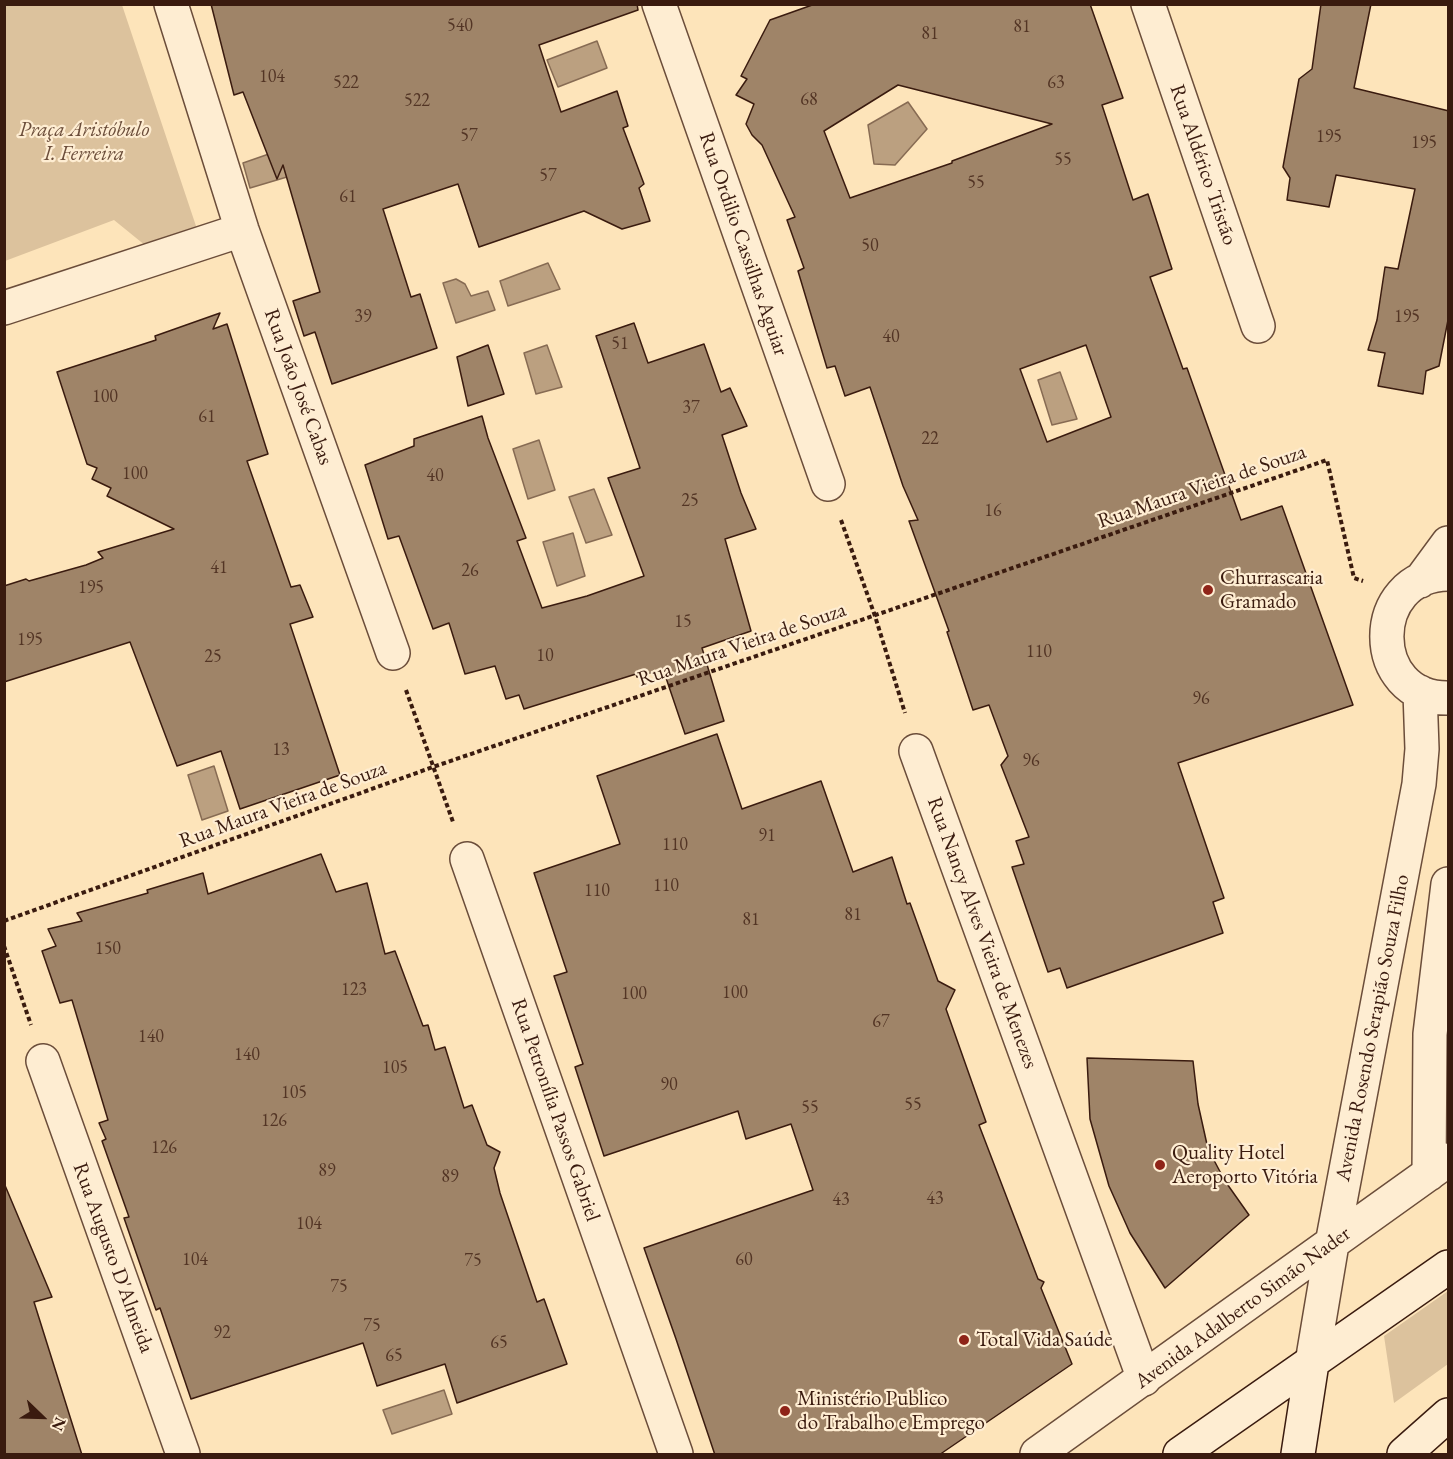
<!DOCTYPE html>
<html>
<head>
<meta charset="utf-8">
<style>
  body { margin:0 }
  #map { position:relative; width:1453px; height:1459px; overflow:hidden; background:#fde4ba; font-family:"EB Garamond",serif }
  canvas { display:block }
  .frame { position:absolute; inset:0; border:6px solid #3a1b0f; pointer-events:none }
  .north { position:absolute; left:12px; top:1387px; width:60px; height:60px; -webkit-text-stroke:4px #feedd2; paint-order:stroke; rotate:113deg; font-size:16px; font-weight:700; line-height:24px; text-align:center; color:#3a1b0f }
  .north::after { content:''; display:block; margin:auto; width:21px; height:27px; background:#3a1b0f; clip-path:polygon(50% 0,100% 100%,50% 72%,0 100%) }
</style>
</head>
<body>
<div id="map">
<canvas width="1453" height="1459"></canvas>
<div class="frame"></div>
<div class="north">N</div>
</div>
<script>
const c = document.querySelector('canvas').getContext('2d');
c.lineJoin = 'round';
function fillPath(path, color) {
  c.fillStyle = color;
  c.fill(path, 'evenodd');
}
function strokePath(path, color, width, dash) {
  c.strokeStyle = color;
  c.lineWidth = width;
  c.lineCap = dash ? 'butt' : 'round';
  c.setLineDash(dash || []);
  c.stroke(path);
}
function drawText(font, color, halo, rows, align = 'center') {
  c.font = font + ' "EB Garamond",serif';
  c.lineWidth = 4.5;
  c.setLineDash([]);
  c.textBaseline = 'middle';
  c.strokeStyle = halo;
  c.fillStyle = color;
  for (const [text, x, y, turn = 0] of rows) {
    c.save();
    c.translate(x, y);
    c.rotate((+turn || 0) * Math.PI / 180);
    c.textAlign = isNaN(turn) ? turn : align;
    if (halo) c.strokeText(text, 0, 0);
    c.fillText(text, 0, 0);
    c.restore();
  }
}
fillPath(new Path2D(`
  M 5,5 L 122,5 L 197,229 L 146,246 L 114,220 L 5,261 Z
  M 1448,1291 L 1448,1364 L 1394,1403 L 1384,1336 Z`), '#dcc29d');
const water = new Path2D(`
  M 597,41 L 607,68 L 558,87 L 547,60 Z
  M 908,102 L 927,129 L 895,165 L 874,164 L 868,125 Z
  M 286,148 L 297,174 L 250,188 L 243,163 Z
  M 548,263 L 560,289 L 508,306 L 500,281 Z
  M 456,279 L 465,284 L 471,296 L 488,291 L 495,310 L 456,323 L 443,283 Z
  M 547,345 L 562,387 L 536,394 L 524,353 Z
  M 1060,372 L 1077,419 L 1052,425 L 1038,380 Z
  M 539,440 L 555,490 L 528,499 L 513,449 Z
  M 594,489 L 612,535 L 586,543 L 569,497 Z
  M 573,533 L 585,576 L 557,586 L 543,542 Z
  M 214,766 L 228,811 L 202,820 L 188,775 Z
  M 444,1390 L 452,1414 L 392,1434 L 383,1410 Z`);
fillPath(water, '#bba080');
strokePath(water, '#876b53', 1.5);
const building = new Path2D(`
  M 211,4 L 637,4 L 638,10 L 539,45 L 561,112 L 617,91 L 628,126 L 623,128 L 644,184 L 639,188 L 650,221 L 622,229 L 584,211 L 479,247 L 458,184 L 383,209 L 411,297 L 420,294 L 437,348 L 332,384 L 315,332 L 304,336 L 293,301 L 320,292 L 283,165 L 277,179 L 243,92 L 234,95 Z
  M 815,4 L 1090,4 L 1123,98 L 1102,105 L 1133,200 L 1148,194 L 1172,269 L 1150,277 L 1183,369 L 1187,368 L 1241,520 L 1282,506 L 1353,705 L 1178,763 L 1224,898 L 1213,902 L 1223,933 L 1067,988 L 1060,968 L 1048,972 L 1012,867 L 1024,864 L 1016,841 L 1029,837 L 1001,765 L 1008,756 L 989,705 L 973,710 L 947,632 L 949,631 L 909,521 L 918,520 L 903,486 L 870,387 L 845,396 L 835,366 L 827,368 L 798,271 L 804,268 L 787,220 L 795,217 L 762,145 L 752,135 L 746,124 L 754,104 L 736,95 L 747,79 L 741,76 L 770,20 ZM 898,85 L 1052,124 L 952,161 L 952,163 L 850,198 L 824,131 ZM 1086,345 L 1111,417 L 1047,442 L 1020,369 Z
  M 1321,4 L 1371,4 L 1354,88 L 1449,111 L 1449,315 L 1439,366 L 1426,371 L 1423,394 L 1378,386 L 1385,353 L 1368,350 L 1377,320 L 1385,267 L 1398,269 L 1415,189 L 1336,175 L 1329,207 L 1287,200 L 1290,178 L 1283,167 L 1299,79 L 1312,69 Z
  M 220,313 L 213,329 L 227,324 L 268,454 L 247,461 L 291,587 L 300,585 L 313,617 L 290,624 L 340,775 L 240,809 L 221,751 L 177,766 L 130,642 L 4,682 L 4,586 L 26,579 L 29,581 L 86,565 L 103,558 L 98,552 L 174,529 L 107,496 L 111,488 L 92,479 L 97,468 L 87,464 L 57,372 L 156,340 L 155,336 Z
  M 634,323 L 648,363 L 704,344 L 721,392 L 730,388 L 747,426 L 722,435 L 741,493 L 756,529 L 725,539 L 751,631 L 702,648 L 724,721 L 685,734 L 663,669 L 637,677 L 636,674 L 524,709 L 519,695 L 506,699 L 495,666 L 465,674 L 449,623 L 433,629 L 399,536 L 388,539 L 365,465 L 414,446 L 414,439 L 482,416 L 488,438 L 526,538 L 517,541 L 542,608 L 587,596 L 644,576 L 608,478 L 640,468 L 596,336 Z
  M 488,345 L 504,394 L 468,406 L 457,357 Z
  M 717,734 L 742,809 L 821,781 L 853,872 L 892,857 L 907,904 L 910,903 L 938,981 L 955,990 L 946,1009 L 986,1122 L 979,1125 L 1038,1279 L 1044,1282 L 1041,1288 L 1072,1364 L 939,1455 L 715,1455 L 676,1339 L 644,1248 L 813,1190 L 791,1124 L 746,1139 L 738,1111 L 604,1156 L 575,1067 L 583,1064 L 554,976 L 567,972 L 534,873 L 620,844 L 597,776 Z
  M 321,854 L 336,892 L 367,883 L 385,954 L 395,951 L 423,1026 L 428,1025 L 435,1050 L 445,1047 L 464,1108 L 472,1105 L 487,1145 L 500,1152 L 494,1168 L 500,1193 L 537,1302 L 544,1299 L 567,1364 L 457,1403 L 445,1364 L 377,1386 L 363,1343 L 191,1399 L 160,1308 L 156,1310 L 124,1218 L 129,1217 L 102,1141 L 106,1139 L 99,1123 L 108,1120 L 72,1000 L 60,1003 L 42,951 L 56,946 L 48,929 L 82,921 L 77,913 L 148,893 L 147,890 L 203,873 L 208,894 Z
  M 1087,1058 L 1193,1061 L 1198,1104 L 1208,1149 L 1225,1181 L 1249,1215 L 1165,1288 L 1130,1233 L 1109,1186 L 1090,1119 Z
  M 4,1183 L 52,1297 L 34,1302 L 82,1455 L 4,1455 Z`);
fillPath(building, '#9f8468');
strokePath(building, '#3a1b0f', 1.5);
const minor = new Path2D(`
  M 171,4 L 242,230 L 393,653
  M 659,4 L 828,484
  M 1148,4 L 1258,326
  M 4,308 L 242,230
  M 916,751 L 1144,1379
  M 467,859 L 676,1454
  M 43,1061 L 183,1454`);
const tertiary = new Path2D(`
  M 1448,574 C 1366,575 1367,699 1448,698
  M 1420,581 L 1448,543
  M 1429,1174 L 1430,1034 L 1448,884
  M 1312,1363 L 1332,1244 L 1419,784 L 1422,749 L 1420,692
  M 1037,1454 L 1448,1160`);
const secondary = new Path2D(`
  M 1180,1454 L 1448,1267
  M 1298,1454 L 1312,1363
  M 1404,1454 L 1448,1415`);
strokePath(minor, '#6b4d3a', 36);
strokePath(tertiary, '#6b4d3a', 36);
strokePath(secondary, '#3a1b0f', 36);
strokePath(new Path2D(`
  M 841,520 L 875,616 L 905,713
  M 406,690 L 453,822
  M 4,921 L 433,767 L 1327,460 L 1354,578 L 1363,581
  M 4,946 L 31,1025`), '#3a1b0f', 4, [4.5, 3]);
strokePath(minor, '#feedd2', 33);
strokePath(tertiary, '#feedd2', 33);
strokePath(secondary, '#feedd2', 33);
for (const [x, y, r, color] of [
  [1208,590,6,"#8f2418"],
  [1160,1165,6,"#8f2418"],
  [964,1340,6,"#8f2418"],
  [785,1411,6,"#8f2418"]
]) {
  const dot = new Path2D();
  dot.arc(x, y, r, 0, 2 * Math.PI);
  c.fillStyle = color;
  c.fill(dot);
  strokePath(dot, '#feedd2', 2);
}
drawText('18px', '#533525', null, [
  ["540",460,26],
  ["81",1022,27],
  ["81",930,34],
  ["104",272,77],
  ["522",346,83],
  ["63",1056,83],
  ["68",809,100],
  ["522",417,101],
  ["57",469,136],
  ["195",1329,137],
  ["195",1424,143],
  ["55",1063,160],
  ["57",548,176],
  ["55",976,183],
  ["61",348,197],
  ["50",870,246],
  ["39",363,317],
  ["195",1407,317],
  ["40",891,337],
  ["51",620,344],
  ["100",105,397],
  ["37",691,408],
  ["61",207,417],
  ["22",930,439],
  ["100",135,474],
  ["40",435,476],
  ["25",690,501],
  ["16",993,511],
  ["41",219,568],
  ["26",470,571],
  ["195",91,588],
  ["15",683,622],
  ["195",30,640],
  ["110",1039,652],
  ["10",545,656],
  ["25",213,657],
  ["96",1201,699],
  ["13",281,750],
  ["96",1031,761],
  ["91",767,836],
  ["110",675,845],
  ["110",666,886],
  ["110",597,891],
  ["81",853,915],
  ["81",751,920],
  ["150",108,949],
  ["123",354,990],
  ["100",735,993],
  ["100",634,994],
  ["67",881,1022],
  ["140",151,1037],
  ["140",247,1055],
  ["105",395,1068],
  ["90",669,1085],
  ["105",294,1093],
  ["55",913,1105],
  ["55",810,1108],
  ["126",274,1121],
  ["126",164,1148],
  ["89",327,1171],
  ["89",450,1177],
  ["43",935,1199],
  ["43",841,1200],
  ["104",309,1224],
  ["104",195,1260],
  ["60",744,1260],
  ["75",473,1261],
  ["75",339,1287],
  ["75",372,1326],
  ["92",222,1333],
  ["65",499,1343],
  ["65",394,1356]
]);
drawText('italic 21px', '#6b4d3a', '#feedd2', [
  ["Praça Aristóbulo",84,130],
  ["I. Ferreira",84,154]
]);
drawText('21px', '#3a1b0f', '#feedd2', [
  ["Rua Aldérico Tristão",1203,165,71],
  ["Rua Ordilio Cassilhas Aguiar",743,244,71],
  ["Rua João José Cabas",298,387,70],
  ["Rua Maura Vieira de Souza",1202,487,-19],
  ["Rua Maura Vieira de Souza",742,645,-19],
  ["Rua Maura Vieira de Souza",283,805,-20],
  ["Rua Nancy Alves Vieira de Menezes",982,933,70],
  ["Avenida Rosendo Serapião Souza Filho",1373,1028,-79],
  ["Rua Petronília Passos Gabriel",555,1110,71],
  ["Rua Augusto D'Almeida",113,1258,70],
  ["Avenida Adalberto Simão Nader",1243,1308,-36]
]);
drawText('21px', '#3a1b0f', '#feedd2', [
  ["Churrascaria",1220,578],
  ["Gramado",1220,602],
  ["Quality Hotel",1172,1153],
  ["Aeroporto Vitória",1172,1177],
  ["Total Vida Saúde",976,1340],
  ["Ministério Publico",797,1399],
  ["do Trabalho e Emprego",797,1423]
], 'left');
</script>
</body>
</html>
